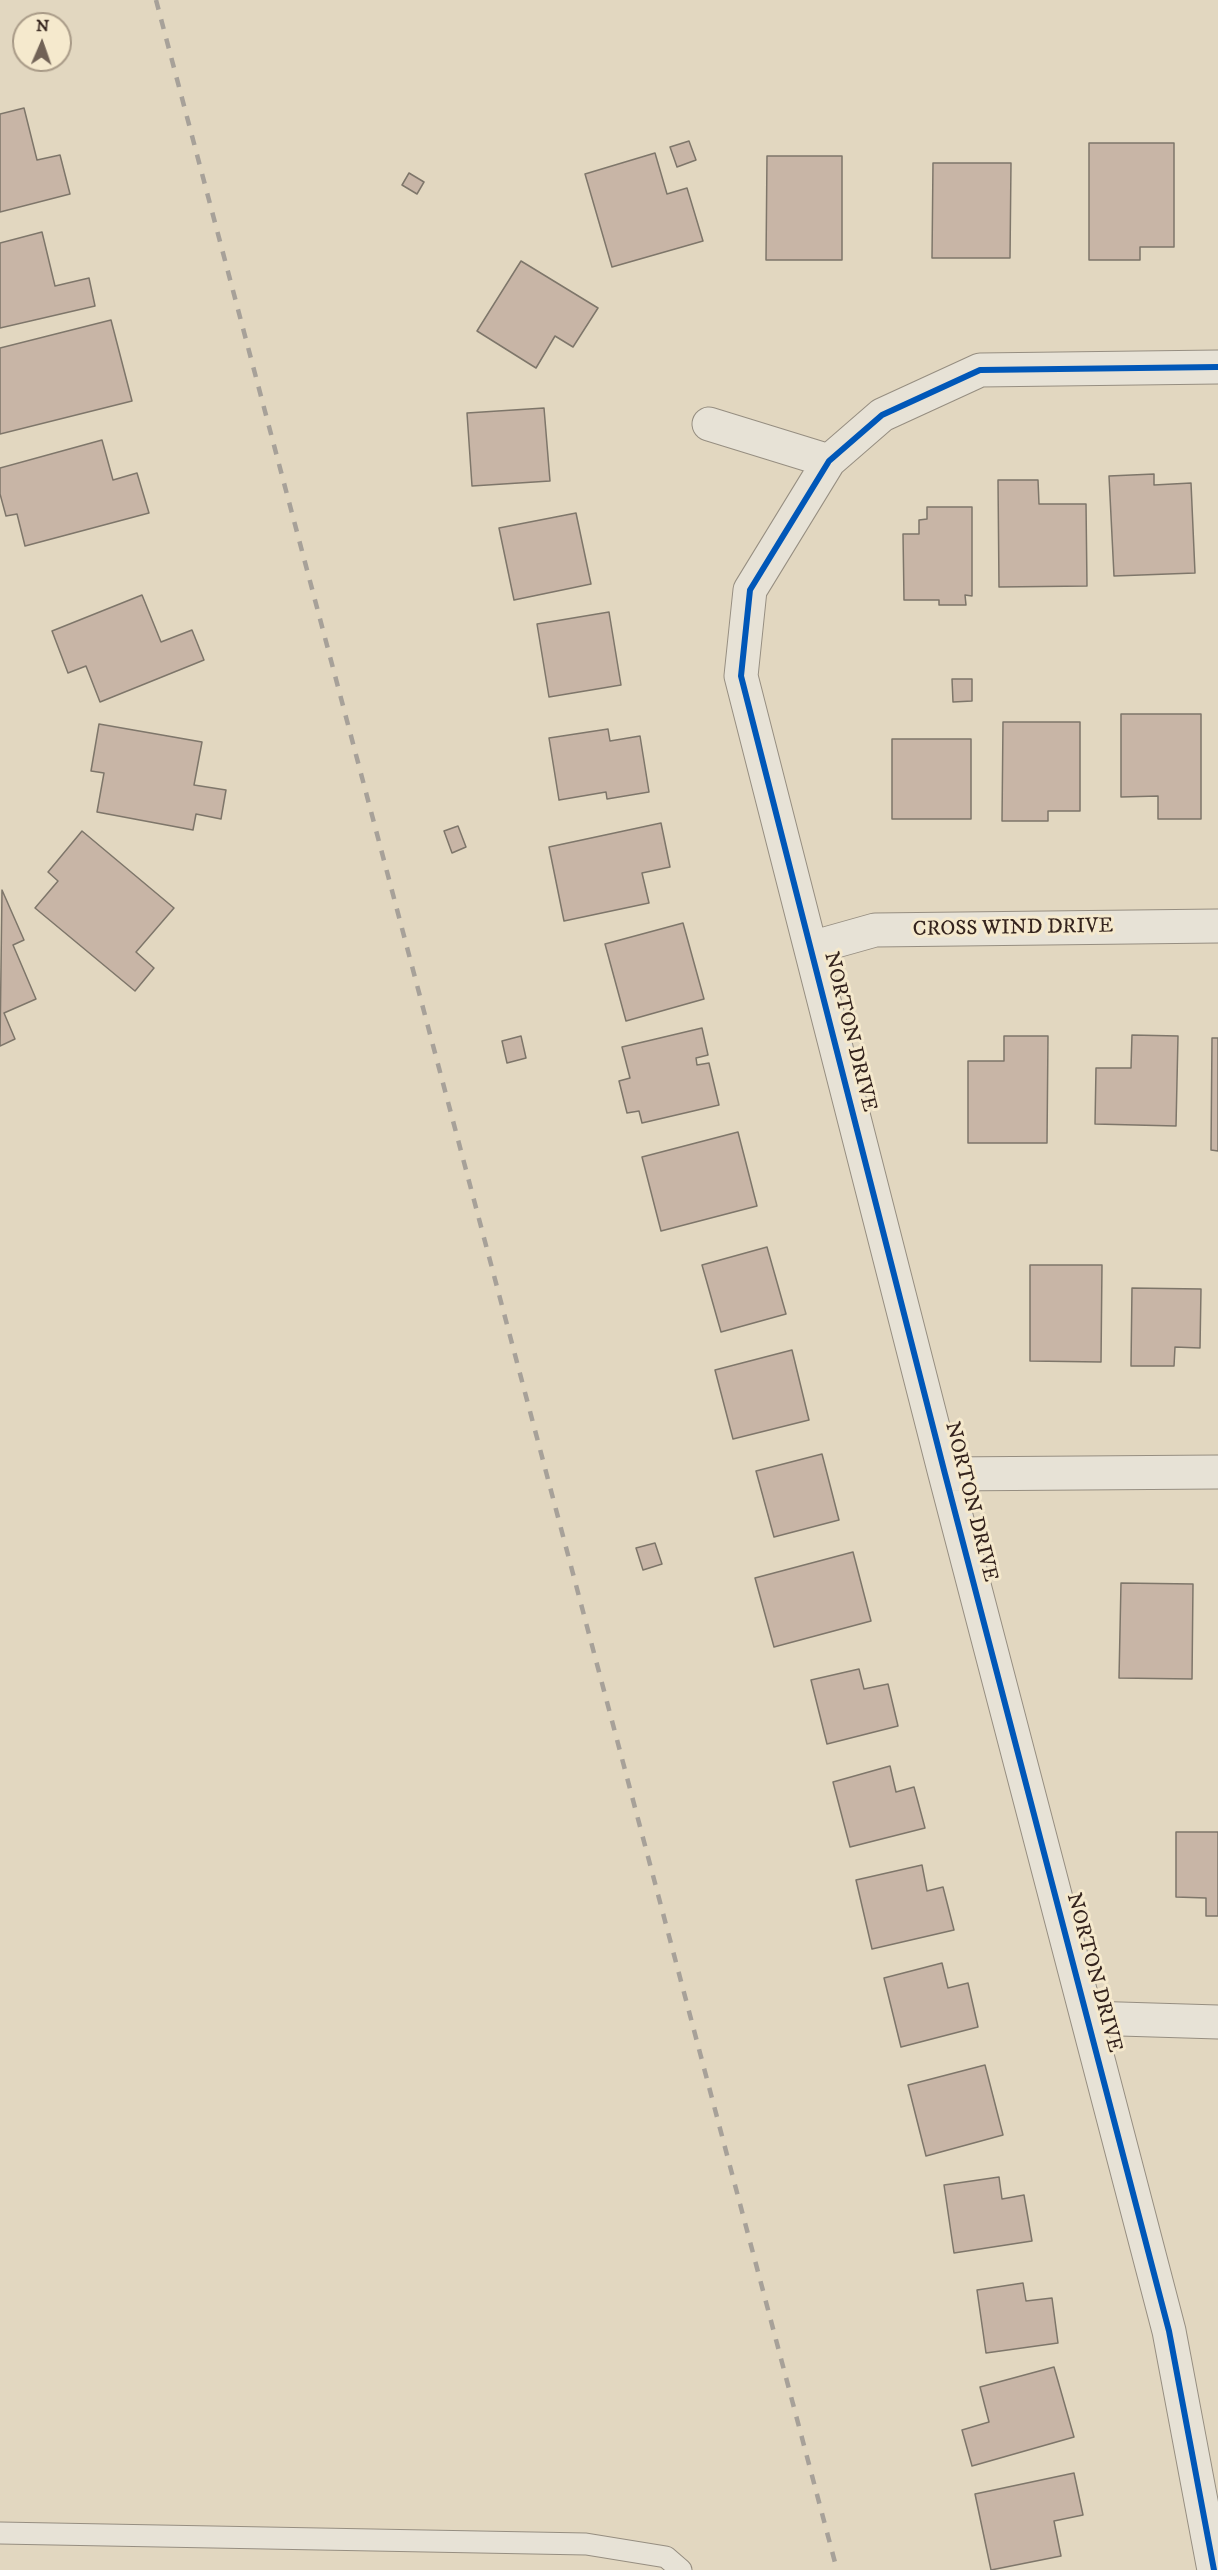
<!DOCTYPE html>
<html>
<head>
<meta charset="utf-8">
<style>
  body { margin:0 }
  #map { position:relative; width:1218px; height:2570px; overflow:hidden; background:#e2d7c0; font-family:"IM FELL DW Pica",serif }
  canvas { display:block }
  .north { position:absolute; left:12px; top:12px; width:60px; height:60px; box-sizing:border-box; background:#f5e9cd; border:2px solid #a89a87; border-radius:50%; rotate:2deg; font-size:16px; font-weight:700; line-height:24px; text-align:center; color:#34231d }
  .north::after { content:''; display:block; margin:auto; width:21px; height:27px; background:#716256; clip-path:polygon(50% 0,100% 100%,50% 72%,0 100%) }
</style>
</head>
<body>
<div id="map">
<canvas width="1218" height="2570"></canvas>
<div class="north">N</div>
</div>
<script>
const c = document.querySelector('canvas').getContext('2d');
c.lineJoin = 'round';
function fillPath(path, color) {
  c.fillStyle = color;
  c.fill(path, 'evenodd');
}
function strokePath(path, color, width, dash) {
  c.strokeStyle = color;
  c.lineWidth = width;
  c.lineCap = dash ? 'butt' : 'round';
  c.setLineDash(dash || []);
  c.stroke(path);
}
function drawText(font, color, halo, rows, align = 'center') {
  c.font = font + ' "IM FELL DW Pica",serif';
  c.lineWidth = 6;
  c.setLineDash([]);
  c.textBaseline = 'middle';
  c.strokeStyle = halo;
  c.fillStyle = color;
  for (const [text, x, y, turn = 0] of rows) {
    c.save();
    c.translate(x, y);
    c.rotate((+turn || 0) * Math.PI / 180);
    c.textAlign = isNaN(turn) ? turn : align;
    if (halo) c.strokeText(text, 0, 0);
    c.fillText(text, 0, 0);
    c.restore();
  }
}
const building = new Path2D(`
  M 24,108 L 37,160 L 60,155 L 70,194 L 0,212 L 0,114 Z
  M 689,141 L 696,160 L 677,167 L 670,147 Z
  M 1089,143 L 1174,143 L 1174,247 L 1140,247 L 1140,260 L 1089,260 Z
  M 655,153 L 667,194 L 687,188 L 703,241 L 612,267 L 585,174 Z
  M 767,156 L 842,156 L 842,260 L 766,260 Z
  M 933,163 L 1011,163 L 1010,258 L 932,258 Z
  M 409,173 L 424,182 L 417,194 L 402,185 Z
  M 42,232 L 55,286 L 89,278 L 95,306 L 0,328 L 0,243 Z
  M 521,261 L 598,308 L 573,347 L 555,336 L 536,368 L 477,331 Z
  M 111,320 L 132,401 L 0,434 L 0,348 Z
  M 544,408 L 550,481 L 472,486 L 467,413 Z
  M 102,440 L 113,480 L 137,473 L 149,513 L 25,546 L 17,514 L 6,516 L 0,494 L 0,468 Z
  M 1154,474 L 1154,485 L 1191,483 L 1195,573 L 1114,576 L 1109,476 Z
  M 998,480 L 1038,480 L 1039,504 L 1086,504 L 1087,586 L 999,587 Z
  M 927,507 L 972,507 L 972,596 L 965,595 L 966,605 L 939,605 L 939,600 L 904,600 L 903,534 L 919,534 L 919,520 L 927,519 Z
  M 576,513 L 591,584 L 514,600 L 499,528 Z
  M 142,595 L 161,642 L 192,630 L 204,660 L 100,702 L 86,666 L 68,673 L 52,631 Z
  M 609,612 L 621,685 L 549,697 L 537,624 Z
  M 952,679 L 972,679 L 972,701 L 953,702 Z
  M 1121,714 L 1201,714 L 1201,819 L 1158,819 L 1158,796 L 1121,797 Z
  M 1003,722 L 1080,722 L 1080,811 L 1048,811 L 1048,821 L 1002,821 Z
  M 99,724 L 202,742 L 194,785 L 226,790 L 221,819 L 196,814 L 193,830 L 97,812 L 104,773 L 91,771 Z
  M 608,729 L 610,741 L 640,736 L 649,792 L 607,799 L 606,792 L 559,800 L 549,738 Z
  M 892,739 L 971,739 L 971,819 L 892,819 Z
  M 661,823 L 670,867 L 642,873 L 649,903 L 564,921 L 549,847 Z
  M 458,826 L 466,847 L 452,853 L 444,831 Z
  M 82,831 L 174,908 L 136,952 L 154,968 L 135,991 L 35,908 L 58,881 L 48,872 Z
  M 2,890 L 24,940 L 13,945 L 36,999 L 4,1013 L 15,1039 L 0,1046 Z
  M 683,923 L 704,999 L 626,1021 L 605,944 Z
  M 702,1028 L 708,1055 L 696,1058 L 697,1065 L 709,1063 L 719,1105 L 642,1123 L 639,1111 L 627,1113 L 619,1081 L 630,1078 L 622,1047 Z
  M 1132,1035 L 1178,1036 L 1176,1126 L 1095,1124 L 1096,1068 L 1131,1068 Z
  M 521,1036 L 526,1058 L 507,1063 L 502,1041 Z
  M 1004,1036 L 1048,1036 L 1047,1143 L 968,1143 L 968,1061 L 1004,1061 Z
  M 1212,1038 L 1218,1038 L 1218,1151 L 1211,1150 Z
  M 738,1132 L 757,1206 L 661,1231 L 642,1157 Z
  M 767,1247 L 786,1314 L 721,1332 L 702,1265 Z
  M 1030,1265 L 1102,1265 L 1101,1362 L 1030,1361 Z
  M 1132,1288 L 1201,1289 L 1200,1348 L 1175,1347 L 1174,1366 L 1131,1366 Z
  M 792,1350 L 809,1420 L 733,1439 L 715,1370 Z
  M 822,1454 L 839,1520 L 774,1537 L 756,1471 Z
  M 655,1543 L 662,1564 L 643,1570 L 636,1548 Z
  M 853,1552 L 871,1621 L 774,1647 L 755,1578 Z
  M 1121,1583 L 1193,1584 L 1192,1679 L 1119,1678 Z
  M 859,1669 L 864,1689 L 888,1684 L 898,1726 L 827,1744 L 811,1680 Z
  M 890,1766 L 896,1792 L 914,1787 L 925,1828 L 850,1847 L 833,1782 Z
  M 1176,1832 L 1218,1832 L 1218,1916 L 1206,1916 L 1206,1898 L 1176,1897 Z
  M 922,1865 L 927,1891 L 943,1887 L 954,1930 L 872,1949 L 856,1880 Z
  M 942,1963 L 948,1988 L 968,1983 L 978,2027 L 901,2047 L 884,1978 Z
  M 985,2065 L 1003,2135 L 926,2156 L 908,2085 Z
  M 999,2177 L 1002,2199 L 1024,2195 L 1032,2241 L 954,2253 L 944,2185 Z
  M 1023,2283 L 1026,2301 L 1052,2298 L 1058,2343 L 986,2353 L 977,2290 Z
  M 1054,2367 L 1074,2437 L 972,2466 L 962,2430 L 989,2422 L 980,2387 Z
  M 1074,2473 L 1083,2515 L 1054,2521 L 1061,2556 L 991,2570 L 975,2494 Z`);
fillPath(building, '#c8b5a6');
strokePath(building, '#7e766a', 1.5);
const lane = new Path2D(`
  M 0,2533 L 586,2544 L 666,2557 L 681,2570`);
const street = new Path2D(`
  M 709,424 L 829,461
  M 811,948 L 875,930 L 1218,926
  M 945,1474 L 1218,1472
  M 1088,2018 L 1218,2022
  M 1214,2570 L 1169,2331 L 945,1474 L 741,676 L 750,590 L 829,461 L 882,415 L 980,370 L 1218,367`);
strokePath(lane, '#968e81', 23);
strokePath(street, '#968e81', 35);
strokePath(lane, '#e7e2d6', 21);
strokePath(street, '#e7e2d6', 33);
strokePath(new Path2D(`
  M 156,0 L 837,2570`), '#a7a199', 4.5, [10, 10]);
strokePath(new Path2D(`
  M 1214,2570 L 1169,2331 L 945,1474 L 741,676 L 750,590 L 829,461 L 882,415 L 980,370 L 1218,367`), '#0057b8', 6);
drawText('21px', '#34231d', '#f5e9cd', [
  ["CROSS WIND DRIVE",1013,929,-1],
  ["NORTON DRIVE",849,1032,76],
  ["NORTON DRIVE",970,1502,76],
  ["NORTON DRIVE",1093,1973,75]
]);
</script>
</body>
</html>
